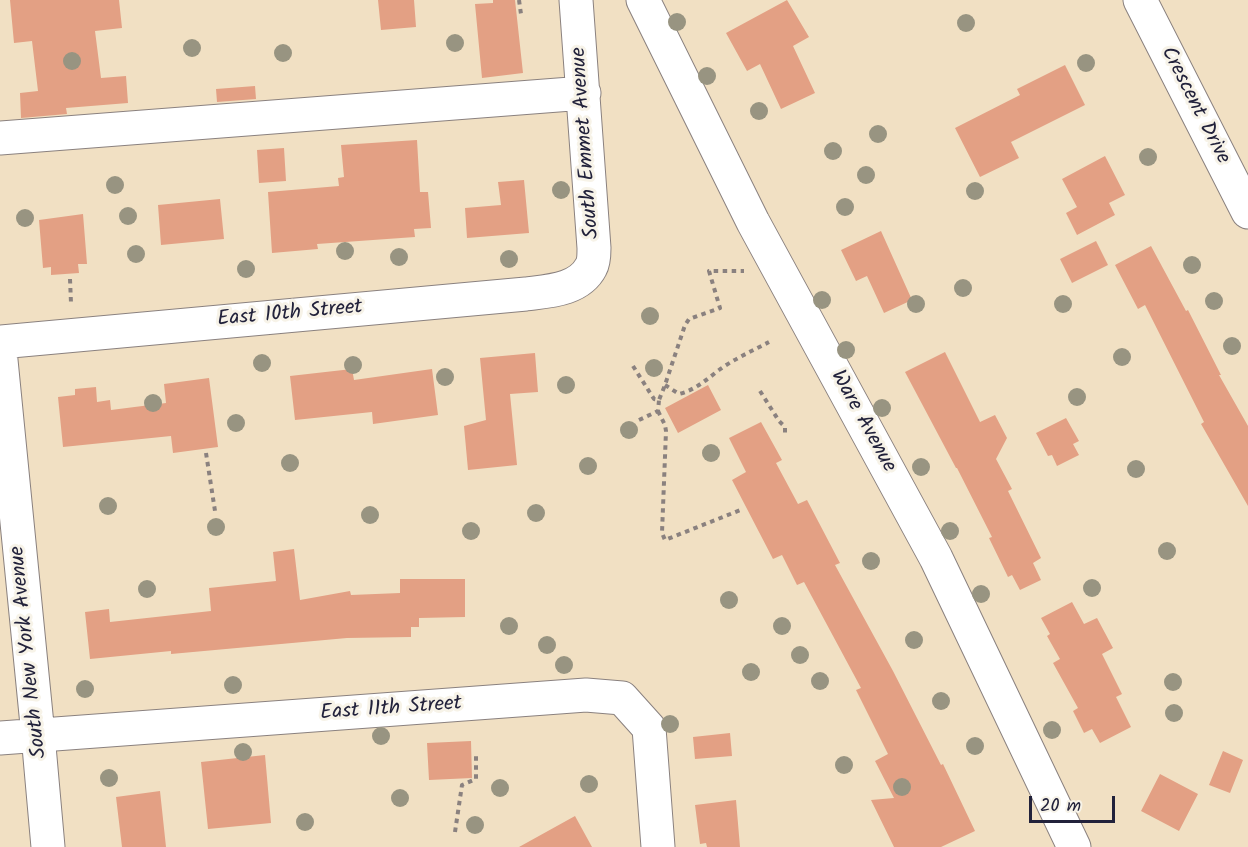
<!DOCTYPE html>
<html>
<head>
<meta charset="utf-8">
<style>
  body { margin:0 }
  #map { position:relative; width:1248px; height:847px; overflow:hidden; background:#f1e0c3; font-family:Kalam,sans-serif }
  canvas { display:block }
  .scale { position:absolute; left:1029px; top:796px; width:86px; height:27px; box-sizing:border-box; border:3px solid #22223b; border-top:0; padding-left:8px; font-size:18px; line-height:21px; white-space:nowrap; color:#22223b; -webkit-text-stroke:4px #f7f3e8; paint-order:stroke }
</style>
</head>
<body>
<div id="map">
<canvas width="1248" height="847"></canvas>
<div class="scale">20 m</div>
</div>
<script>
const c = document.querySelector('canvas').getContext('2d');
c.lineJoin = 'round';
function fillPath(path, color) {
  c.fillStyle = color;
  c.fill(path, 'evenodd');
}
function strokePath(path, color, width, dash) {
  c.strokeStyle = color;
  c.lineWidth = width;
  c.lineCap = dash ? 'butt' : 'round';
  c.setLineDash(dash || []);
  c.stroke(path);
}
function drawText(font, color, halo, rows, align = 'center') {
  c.font = font + ' Kalam,sans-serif';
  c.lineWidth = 6;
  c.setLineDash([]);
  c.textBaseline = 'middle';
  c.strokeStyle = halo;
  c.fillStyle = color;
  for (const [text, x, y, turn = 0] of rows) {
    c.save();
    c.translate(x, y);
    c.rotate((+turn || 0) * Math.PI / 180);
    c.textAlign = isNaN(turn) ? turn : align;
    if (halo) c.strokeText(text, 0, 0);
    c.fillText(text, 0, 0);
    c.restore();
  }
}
fillPath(new Path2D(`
  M 10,0 L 119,0 L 122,28 L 95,31 L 101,78 L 126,76 L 128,103 L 66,108 L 67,114 L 21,118 L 20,93 L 38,91 L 32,41 L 14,43 Z
  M 378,0 L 414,0 L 416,27 L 381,30 Z
  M 493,0 L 515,0 L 523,73 L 482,78 L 475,4 L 493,3 Z
  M 787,0 L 809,37 L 793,46 L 815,93 L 781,109 L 760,64 L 747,71 L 726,33 Z
  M 1065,65 L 1085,105 L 1011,142 L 1019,158 L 980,177 L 955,128 L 1020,95 L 1017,89 Z
  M 255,86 L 256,99 L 217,102 L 216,89 Z
  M 417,140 L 420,192 L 428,192 L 431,228 L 414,229 L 415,237 L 317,244 L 318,249 L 272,253 L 268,192 L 339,186 L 338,178 L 344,177 L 341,145 Z
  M 284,148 L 286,181 L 259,183 L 257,150 Z
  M 1105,156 L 1125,195 L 1109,203 L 1115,215 L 1077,235 L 1066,213 L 1077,207 L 1062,179 Z
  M 524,180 L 529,233 L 467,238 L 465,208 L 501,205 L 498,182 Z
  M 220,199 L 224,239 L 161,245 L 158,205 Z
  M 83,214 L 87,264 L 78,264 L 79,273 L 51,275 L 51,267 L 43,268 L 39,220 Z
  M 881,231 L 912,300 L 884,313 L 867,276 L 856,281 L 841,250 Z
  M 1096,241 L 1108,265 L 1072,283 L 1060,259 Z
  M 1151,246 L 1186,311 L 1188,310 L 1221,375 L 1219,375 L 1248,426 L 1248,506 L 1201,424 L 1204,422 L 1145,305 L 1138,309 L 1115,265 Z
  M 945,352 L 980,422 L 995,415 L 1007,438 L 996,459 L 1012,489 L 1008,491 L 1041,558 L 1033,563 L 1041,580 L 1020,590 L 1012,575 L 1008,577 L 989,538 L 992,537 L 957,468 L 956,468 L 905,372 Z
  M 535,353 L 538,392 L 510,394 L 517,465 L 468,470 L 464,426 L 486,420 L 480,358 Z
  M 352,369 L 354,380 L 432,369 L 438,415 L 373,424 L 372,412 L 295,420 L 290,376 Z
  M 209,378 L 218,447 L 173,453 L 171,436 L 63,447 L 58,397 L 75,395 L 75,389 L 96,387 L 97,402 L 110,400 L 111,410 L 166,403 L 164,384 Z
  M 708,385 L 721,410 L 678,433 L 665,408 Z
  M 1066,418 L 1079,441 L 1073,444 L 1079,455 L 1057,466 L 1052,455 L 1048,456 L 1036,433 Z
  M 761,422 L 782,460 L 776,463 L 798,504 L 807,500 L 840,563 L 835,565 L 893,671 L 941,765 L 943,764 L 975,831 L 941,847 L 894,847 L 871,800 L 894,798 L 875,761 L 888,754 L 856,690 L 861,688 L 804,582 L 797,585 L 782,555 L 773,559 L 732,480 L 746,472 L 729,438 Z
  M 294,549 L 300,600 L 350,591 L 351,595 L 400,593 L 400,579 L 465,579 L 465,617 L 419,618 L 419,627 L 411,627 L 411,637 L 347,638 L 171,654 L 171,651 L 90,659 L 85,612 L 109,609 L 110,622 L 211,611 L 209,588 L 276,581 L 273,552 Z
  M 1072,602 L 1084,624 L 1097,618 L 1113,648 L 1102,654 L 1122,694 L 1116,697 L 1131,727 L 1100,743 L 1092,729 L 1084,733 L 1073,711 L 1078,708 L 1053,663 L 1060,659 L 1047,636 L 1050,634 L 1041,618 Z
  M 730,733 L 732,756 L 695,759 L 693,737 Z
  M 471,741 L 472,778 L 429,780 L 427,743 Z
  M 1223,751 L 1243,760 L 1230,793 L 1209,785 Z
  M 265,755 L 271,823 L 208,829 L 201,762 Z
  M 1160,774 L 1198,794 L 1179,831 L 1141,811 Z
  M 160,791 L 166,847 L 122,847 L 116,797 Z
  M 736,800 L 740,847 L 707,847 L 706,843 L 700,844 L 695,805 Z
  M 575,816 L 592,847 L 519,847 Z`), '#e3a084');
const minor = new Path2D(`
  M 643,0 L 753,222 L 936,558 L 1074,847
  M 1140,0 L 1248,212
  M 0,138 L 584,93
  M 0,342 L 526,294 C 549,291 579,290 591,267 C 594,262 594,254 594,248 L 576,0
  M 0,350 L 38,735 L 48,847
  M 0,738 L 586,695 L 622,698 L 649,728 L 658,847`);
strokePath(minor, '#8a817f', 35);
strokePath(new Path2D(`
  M 519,0 L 521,14
  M 70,279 L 71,303
  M 633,366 L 654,399 L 659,400 L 665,385 L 685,325 L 689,319 L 720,308 L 709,271 L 744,271
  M 665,385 L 679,394 C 695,390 706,380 719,370 C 734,359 752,351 769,342
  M 760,391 L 779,421 L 785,427 L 785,437
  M 658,411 L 665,425 L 666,431 L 662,533 L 665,540 L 743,509
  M 639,420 L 658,411 L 659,400
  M 206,453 L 215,511
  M 455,832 L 462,785 L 476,779 L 476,754`), '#8a817f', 4, [4.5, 4.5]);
strokePath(minor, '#fff', 33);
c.fillStyle = '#989481';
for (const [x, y] of [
  [677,22],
  [966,23],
  [455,43],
  [192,48],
  [283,53],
  [72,61],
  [1086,63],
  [707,76],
  [759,111],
  [878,134],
  [833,151],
  [1148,157],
  [866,175],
  [115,185],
  [561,190],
  [975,191],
  [845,207],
  [128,216],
  [25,218],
  [345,251],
  [136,254],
  [399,257],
  [509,259],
  [1192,265],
  [246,269],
  [963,288],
  [822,300],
  [1214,301],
  [916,304],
  [1063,304],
  [650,316],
  [1232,346],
  [846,350],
  [1122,357],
  [262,363],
  [353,365],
  [654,368],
  [445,377],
  [566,385],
  [1077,397],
  [153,403],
  [882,408],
  [236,423],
  [629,430],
  [711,453],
  [290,463],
  [588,466],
  [921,467],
  [1136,469],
  [108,506],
  [536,513],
  [370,515],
  [216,527],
  [471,531],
  [950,531],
  [1167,551],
  [871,561],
  [1092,588],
  [147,589],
  [981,594],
  [729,600],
  [509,626],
  [782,626],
  [914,640],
  [547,645],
  [800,655],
  [564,665],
  [751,672],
  [820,681],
  [1173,682],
  [233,685],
  [85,689],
  [941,701],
  [1174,713],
  [670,724],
  [1052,730],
  [381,736],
  [975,746],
  [243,752],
  [844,765],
  [109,778],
  [589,784],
  [902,787],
  [500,788],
  [400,798],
  [305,822],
  [475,825]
]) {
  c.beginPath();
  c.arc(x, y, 9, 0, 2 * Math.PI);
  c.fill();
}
drawText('21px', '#22223b', '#f7f3e8', [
  ["Crescent Drive",1194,106,63],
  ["South Emmet Avenue",587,143,-94],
  ["East 10th Street",290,315,-5],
  ["Ware Avenue",862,422,61],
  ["South New York Avenue",30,652,-96],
  ["East 11th Street",391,710,-4]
]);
</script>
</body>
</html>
